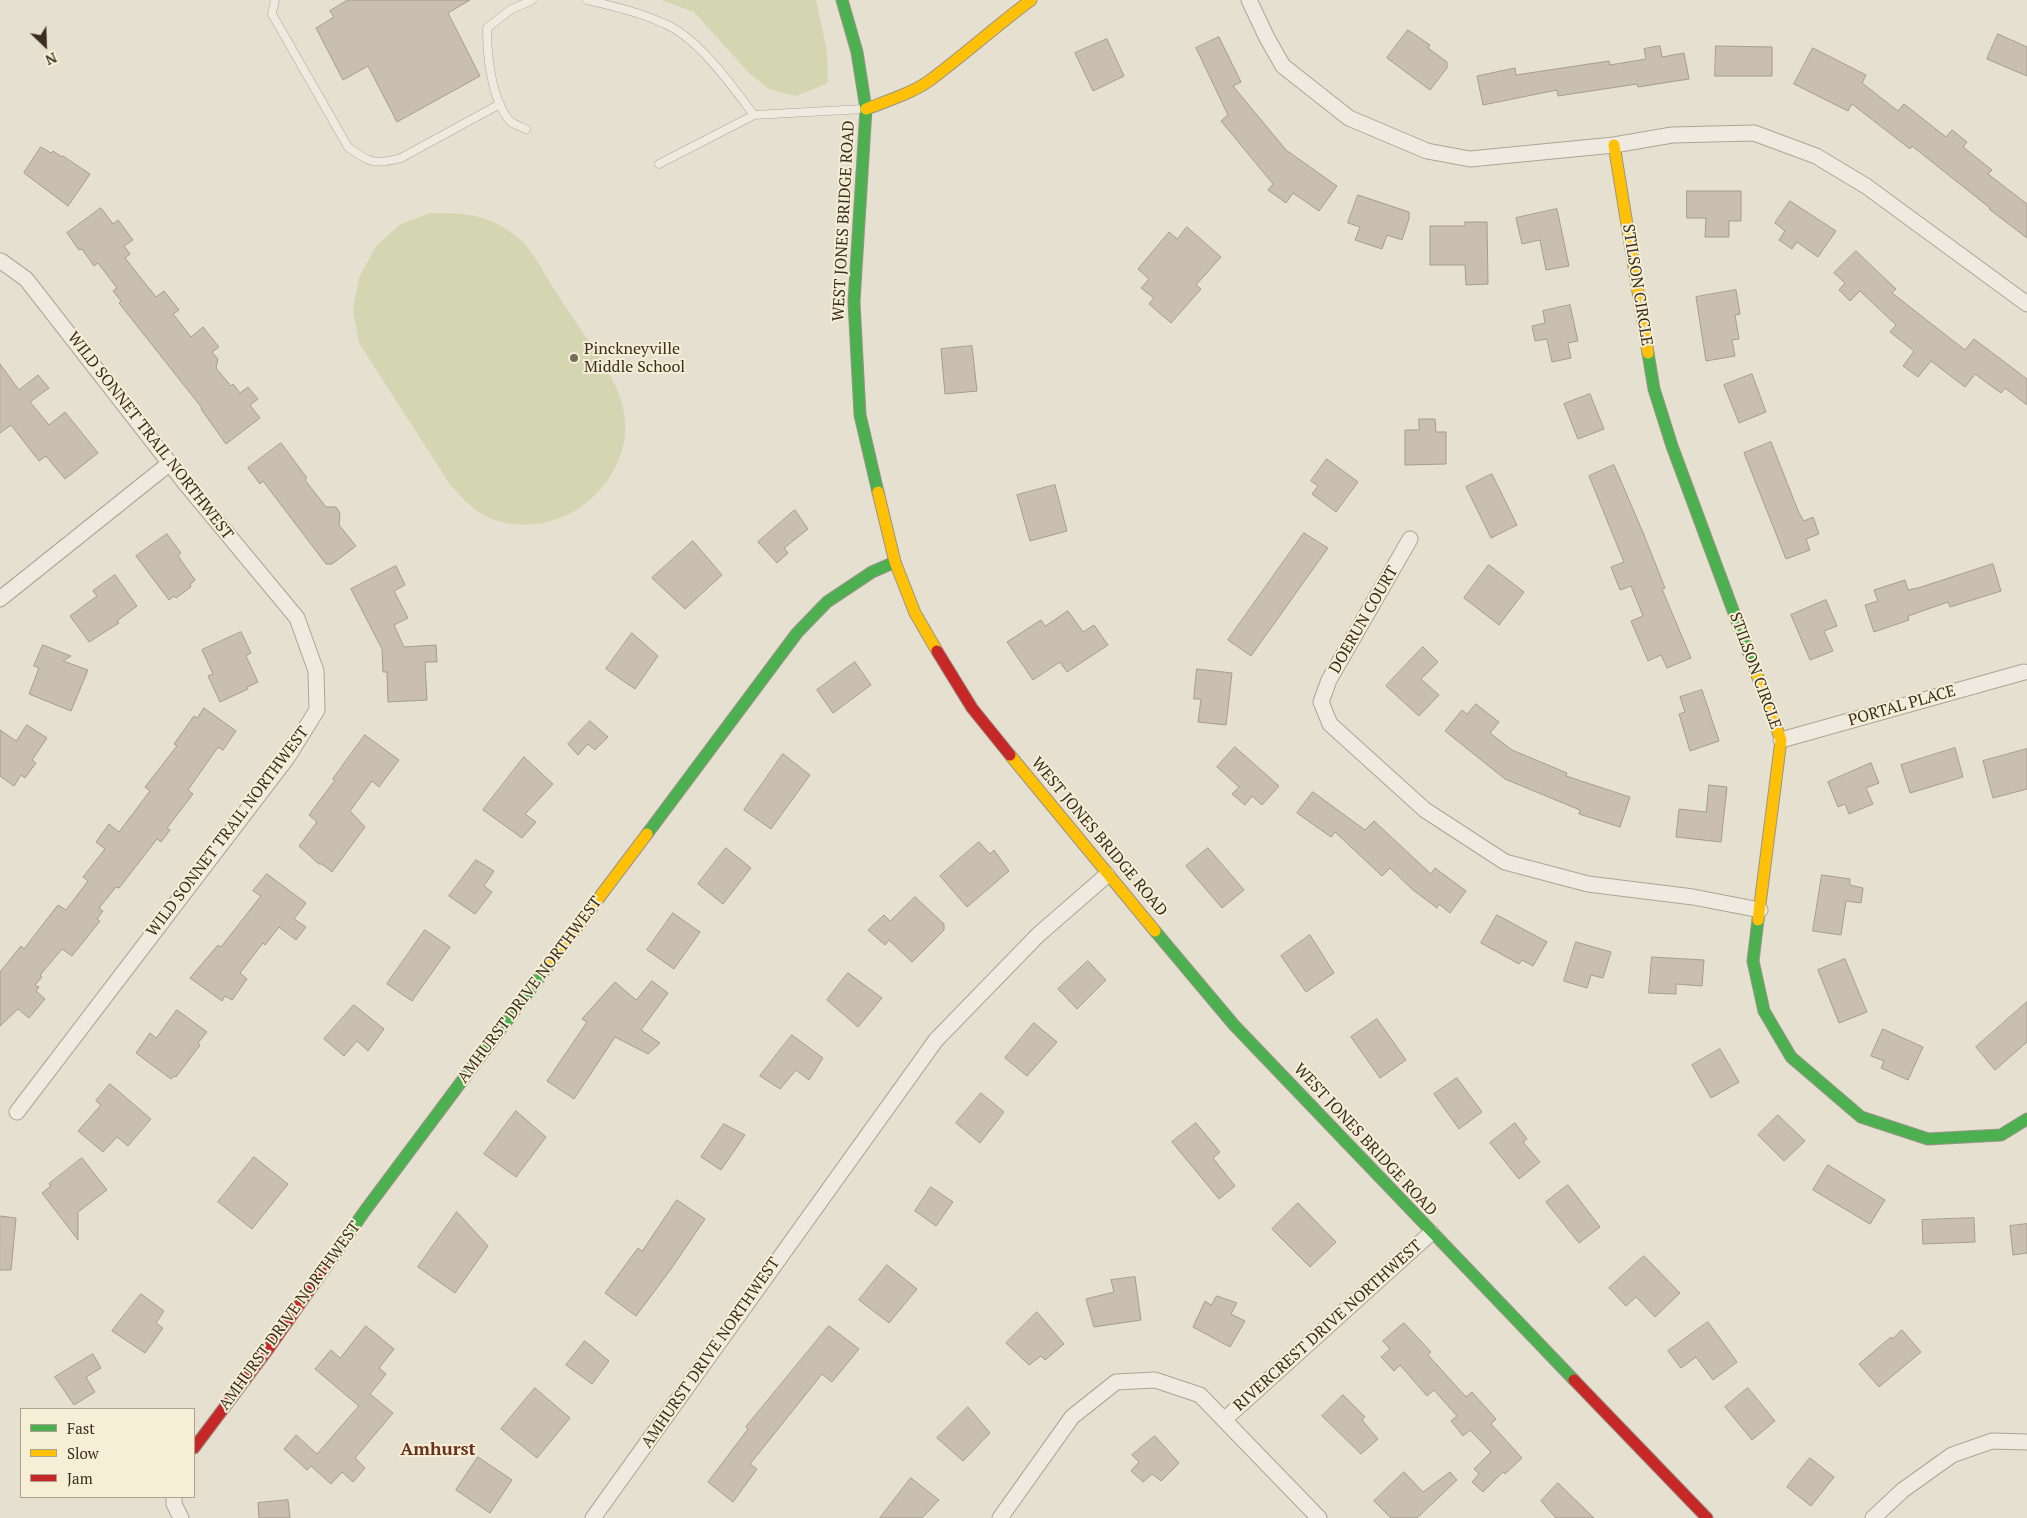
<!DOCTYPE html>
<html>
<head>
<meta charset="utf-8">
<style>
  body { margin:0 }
  #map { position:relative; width:2027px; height:1518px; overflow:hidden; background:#e5e0cf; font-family:"PT Serif",serif }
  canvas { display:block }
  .legend { position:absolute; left:20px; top:1408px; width:175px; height:90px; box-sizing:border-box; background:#f6eed5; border:1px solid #aba18c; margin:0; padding:6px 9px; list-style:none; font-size:15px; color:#3a2d1f }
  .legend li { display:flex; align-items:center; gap:10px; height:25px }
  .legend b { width:25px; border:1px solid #aba18c }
  .north { position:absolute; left:20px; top:20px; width:50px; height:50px; -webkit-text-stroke:4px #f6eed5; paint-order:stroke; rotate:156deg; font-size:14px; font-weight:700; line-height:20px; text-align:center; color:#3a2d1f }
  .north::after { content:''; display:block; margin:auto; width:18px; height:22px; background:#3a2d1f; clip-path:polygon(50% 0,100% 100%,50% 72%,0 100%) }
</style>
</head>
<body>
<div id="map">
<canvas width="2027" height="1518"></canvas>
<ul class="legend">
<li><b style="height:6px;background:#4caf50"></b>Fast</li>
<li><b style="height:6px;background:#ffc107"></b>Slow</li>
<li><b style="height:6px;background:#c62828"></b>Jam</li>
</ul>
<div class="north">N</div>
</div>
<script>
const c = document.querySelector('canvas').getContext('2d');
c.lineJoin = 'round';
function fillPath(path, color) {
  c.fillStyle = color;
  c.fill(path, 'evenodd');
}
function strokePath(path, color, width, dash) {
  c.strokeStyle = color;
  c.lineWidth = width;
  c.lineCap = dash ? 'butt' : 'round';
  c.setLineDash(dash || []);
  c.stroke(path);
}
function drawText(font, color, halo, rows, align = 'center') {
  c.font = font + ' "PT Serif",serif';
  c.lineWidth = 4;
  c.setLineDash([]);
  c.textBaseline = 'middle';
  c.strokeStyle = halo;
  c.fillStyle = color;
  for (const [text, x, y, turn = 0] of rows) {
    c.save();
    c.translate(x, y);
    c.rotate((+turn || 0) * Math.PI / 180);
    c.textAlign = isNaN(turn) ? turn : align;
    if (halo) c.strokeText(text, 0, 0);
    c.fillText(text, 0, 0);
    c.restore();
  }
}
fillPath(new Path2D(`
  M 661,0 L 816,0 L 827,51 L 828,83 L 796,96 L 769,89 L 749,73 L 694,12 Z
  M 430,213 C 460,213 480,213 506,229 C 512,233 519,238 524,243 C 539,261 550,284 563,303 C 579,328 599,353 612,379 C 622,397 628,422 624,442 C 612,501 550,540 492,519 C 475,513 463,498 451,486 L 359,343 L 353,310 L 359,278 L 376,246 L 401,224 Z`), '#d3d6b1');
const building = new Path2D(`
  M 348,0 L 470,0 L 448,13 L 480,76 L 397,122 L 368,66 L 343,80 L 316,28 L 334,17 L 330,11 Z
  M 1408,30 L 1430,45 L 1428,48 L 1447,62 L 1447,68 L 1430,90 L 1387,58 Z
  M 1998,34 L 2027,47 L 2027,76 L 1987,59 Z
  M 1219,37 L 1241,82 L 1233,86 L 1286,150 L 1337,186 L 1319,211 L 1293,193 L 1286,203 L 1268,190 L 1273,184 L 1221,121 L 1228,115 L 1196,48 Z
  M 1107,39 L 1124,76 L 1093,91 L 1075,53 Z
  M 1660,46 L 1662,57 L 1684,53 L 1689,79 L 1638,87 L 1637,84 L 1558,96 L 1557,90 L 1483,105 L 1477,76 L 1515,68 L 1516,75 L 1609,61 L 1610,65 L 1646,59 L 1644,49 Z
  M 1716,46 L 1772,47 L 1772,76 L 1715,76 Z
  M 1813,48 L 1866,75 L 1862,83 L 1898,111 L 1904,104 L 1946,137 L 1952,130 L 1967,142 L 1963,147 L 1992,170 L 1988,174 L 2027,204 L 2027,238 L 1989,209 L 1990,208 L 1912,146 L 1910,149 L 1852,104 L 1848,111 L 1794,84 Z
  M 41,147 L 51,153 L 53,151 L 62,157 L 63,156 L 90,174 L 68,206 L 24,173 Z
  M 1687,191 L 1741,191 L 1741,221 L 1729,221 L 1729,237 L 1705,237 L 1706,218 L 1687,218 Z
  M 1358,195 L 1409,212 L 1409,219 L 1402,240 L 1387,235 L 1382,249 L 1355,240 L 1360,227 L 1348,223 Z
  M 1790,201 L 1836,231 L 1818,257 L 1797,242 L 1792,249 L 1779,240 L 1785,231 L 1775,223 Z
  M 101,208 L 113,224 L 118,220 L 133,240 L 124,246 L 130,254 L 125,258 L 156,297 L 164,291 L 179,310 L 173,314 L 191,337 L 203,327 L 219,347 L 212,352 L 218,359 L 216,368 L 231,386 L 233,384 L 240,393 L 248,387 L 258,399 L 250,405 L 260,418 L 226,444 L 201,409 L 202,408 L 119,303 L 121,301 L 113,291 L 117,288 L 98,263 L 94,266 L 82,249 L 79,250 L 67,233 Z
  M 1557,209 L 1569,266 L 1546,270 L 1540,240 L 1522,244 L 1516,218 Z
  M 1465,222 L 1487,222 L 1488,284 L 1466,285 L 1465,265 L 1430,265 L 1430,226 L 1465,226 Z
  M 1187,227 L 1221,257 L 1196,285 L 1201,289 L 1171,323 L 1149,304 L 1154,298 L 1141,288 L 1149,279 L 1138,269 L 1169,232 L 1177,239 Z
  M 1856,251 L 1896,289 L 1892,293 L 1965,350 L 1974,339 L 2027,379 L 2027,405 L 2005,388 L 2001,393 L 1975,374 L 1965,387 L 1931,361 L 1918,377 L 1903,366 L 1914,351 L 1890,332 L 1896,325 L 1860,291 L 1850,301 L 1839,290 L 1845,283 L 1834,273 Z
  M 1736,290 L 1740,314 L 1735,315 L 1739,339 L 1732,340 L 1735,356 L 1706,361 L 1696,297 Z
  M 1570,305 L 1578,341 L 1568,343 L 1571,358 L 1552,362 L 1547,339 L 1535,341 L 1532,326 L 1545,323 L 1543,311 Z
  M 972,346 L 977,391 L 945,394 L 941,349 Z
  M 0,364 L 19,390 L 38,375 L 49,388 L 30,402 L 49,425 L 65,412 L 98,453 L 65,479 L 46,456 L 39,461 L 11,425 L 0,433 Z
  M 1752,374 L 1766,412 L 1739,423 L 1724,385 Z
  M 1590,394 L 1604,429 L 1578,439 L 1564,404 Z
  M 1419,419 L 1435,419 L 1436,432 L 1446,432 L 1446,464 L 1405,465 L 1405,430 L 1419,430 Z
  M 1771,442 L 1799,513 L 1804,521 L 1813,517 L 1819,534 L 1806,539 L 1810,550 L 1786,559 L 1744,453 Z
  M 281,443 L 307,478 L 305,480 L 326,507 L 336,507 L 340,513 L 339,525 L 356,546 L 332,564 L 326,564 L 263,481 L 260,484 L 248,468 Z
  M 1327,459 L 1358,482 L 1336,512 L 1312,494 L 1318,486 L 1311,481 Z
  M 1614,465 L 1644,535 L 1665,588 L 1662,589 L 1691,658 L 1667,668 L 1661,655 L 1648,661 L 1631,621 L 1643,616 L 1631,586 L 1620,590 L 1611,567 L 1624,562 L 1589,476 Z
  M 1492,474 L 1517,525 L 1491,538 L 1466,487 Z
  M 1055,485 L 1067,531 L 1030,541 L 1017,495 Z
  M 795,510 L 808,529 L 784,548 L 788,553 L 777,563 L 758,542 Z
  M 1304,533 L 1328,548 L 1251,656 L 1228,640 Z
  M 167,534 L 181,553 L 178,556 L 195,580 L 190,585 L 191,587 L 176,598 L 174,596 L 169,600 L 136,556 Z
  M 693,541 L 722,575 L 685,609 L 652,578 Z
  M 1993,564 L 2001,591 L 1950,607 L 1948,602 L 1908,616 L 1909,620 L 1874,632 L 1865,605 L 1878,601 L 1874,590 L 1905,580 L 1908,590 L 1918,588 Z
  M 1489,565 L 1524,592 L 1499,625 L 1464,598 Z
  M 396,566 L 405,585 L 394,591 L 408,618 L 394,625 L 404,647 L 436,645 L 437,662 L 425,662 L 427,700 L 388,702 L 387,672 L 383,672 L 382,649 L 351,589 Z
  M 115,575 L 137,606 L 117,621 L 119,623 L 89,642 L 70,616 L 97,596 L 93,591 Z
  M 1826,600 L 1837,626 L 1824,631 L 1833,651 L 1810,660 L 1791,615 Z
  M 1068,611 L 1083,632 L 1094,625 L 1108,645 L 1067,672 L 1060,662 L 1033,680 L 1007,642 L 1041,620 L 1045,626 Z
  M 241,632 L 251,653 L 246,656 L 258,682 L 247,687 L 248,689 L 220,702 L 208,676 L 213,674 L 202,650 Z
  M 632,633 L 658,656 L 635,689 L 606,669 Z
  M 43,645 L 71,656 L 63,661 L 88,670 L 71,711 L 29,694 L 39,668 L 34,666 Z
  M 1423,647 L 1438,662 L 1421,679 L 1439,695 L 1419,716 L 1386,686 Z
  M 855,662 L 871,685 L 833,713 L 817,690 Z
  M 1197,669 L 1232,673 L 1226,725 L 1198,722 L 1201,699 L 1194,699 Z
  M 1702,690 L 1719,741 L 1690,751 L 1679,714 L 1685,712 L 1680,697 Z
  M 1476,704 L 1499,722 L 1490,733 L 1512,750 L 1567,773 L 1566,776 L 1630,797 L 1620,827 L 1579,814 L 1580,810 L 1505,779 L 1445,731 L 1462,710 L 1467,714 Z
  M 204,708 L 236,731 L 223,750 L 218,747 L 188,790 L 193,794 L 167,828 L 170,830 L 161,842 L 157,839 L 119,888 L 116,887 L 99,908 L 103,911 L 97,919 L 100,921 L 72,956 L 62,949 L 40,975 L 42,977 L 35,985 L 39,987 L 36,991 L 45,999 L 29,1018 L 18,1009 L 0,1026 L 0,972 L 21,946 L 24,949 L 58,905 L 66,910 L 88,881 L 83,877 L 105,849 L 96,842 L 109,824 L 119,832 L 150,791 L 145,787 L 177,746 L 174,744 L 194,716 L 197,718 Z
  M 590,721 L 608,737 L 595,750 L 588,744 L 578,755 L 568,744 Z
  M 27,725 L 47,738 L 32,760 L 36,763 L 25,778 L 21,775 L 14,786 L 0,776 L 0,730 L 16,741 Z
  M 365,735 L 399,760 L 379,787 L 372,781 L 350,811 L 365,827 L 332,872 L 322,864 L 319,864 L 299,846 L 317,822 L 309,815 L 335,780 L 333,779 Z
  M 1235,747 L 1279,786 L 1262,805 L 1252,796 L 1245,805 L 1232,794 L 1239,787 L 1217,767 Z
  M 1955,748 L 1963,777 L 1910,793 L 1901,765 Z
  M 2027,749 L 2027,789 L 1993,798 L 1983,761 Z
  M 783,754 L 810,775 L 771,829 L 744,810 Z
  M 524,757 L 553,784 L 525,814 L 536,822 L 522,838 L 483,810 Z
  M 1871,763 L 1879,783 L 1866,788 L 1873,804 L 1849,814 L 1845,804 L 1838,807 L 1828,782 Z
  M 1709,785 L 1727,787 L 1721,842 L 1676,837 L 1679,809 L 1706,812 Z
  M 1313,792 L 1365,830 L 1374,821 L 1431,874 L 1435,868 L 1466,891 L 1450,913 L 1439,904 L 1437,908 L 1413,890 L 1390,868 L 1382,876 L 1335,832 L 1331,837 L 1297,813 Z
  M 979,842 L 990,854 L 994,850 L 1009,871 L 967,907 L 940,876 Z
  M 726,848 L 751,868 L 723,904 L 698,884 Z
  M 1208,848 L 1244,890 L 1222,908 L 1186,866 Z
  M 476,860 L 494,871 L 484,886 L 492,892 L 475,914 L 449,896 Z
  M 267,874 L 306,903 L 294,919 L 306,927 L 296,940 L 279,927 L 265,945 L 263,943 L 240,973 L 247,979 L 232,1000 L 225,996 L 222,1001 L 190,978 L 218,945 L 221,947 L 261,896 L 253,891 Z
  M 1822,875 L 1850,879 L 1850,885 L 1863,888 L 1861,903 L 1846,901 L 1841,935 L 1813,931 Z
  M 915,897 L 944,924 L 944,930 L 912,962 L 889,940 L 885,945 L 868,930 L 884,915 L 890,921 Z
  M 673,913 L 700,932 L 674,969 L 647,950 Z
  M 1497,915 L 1547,942 L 1533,966 L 1522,960 L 1519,964 L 1481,943 Z
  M 425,930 L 450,947 L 412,1001 L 387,984 Z
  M 1310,935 L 1334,973 L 1306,992 L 1281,956 Z
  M 1576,942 L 1611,952 L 1603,978 L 1591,975 L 1587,988 L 1564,981 Z
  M 1652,957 L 1704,960 L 1702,986 L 1676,984 L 1676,994 L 1649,993 Z
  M 1845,959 L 1867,1012 L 1839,1023 L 1818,970 Z
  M 1088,961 L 1106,980 L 1077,1009 L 1058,989 Z
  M 848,973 L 882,998 L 858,1027 L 827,1000 Z
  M 652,981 L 668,993 L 641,1030 L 660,1043 L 648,1054 L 615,1037 L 574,1099 L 547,1081 L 587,1022 L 582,1019 L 615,982 L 636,1000 Z
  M 2027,1002 L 2027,1042 L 1995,1070 L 1976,1047 Z
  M 354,1005 L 384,1029 L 368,1051 L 357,1041 L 344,1056 L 324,1039 Z
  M 177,1010 L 207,1032 L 198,1043 L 200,1045 L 176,1077 L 174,1076 L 171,1079 L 136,1053 L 150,1033 L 156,1038 Z
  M 1377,1019 L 1406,1060 L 1380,1078 L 1351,1037 Z
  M 1034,1023 L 1057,1042 L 1027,1076 L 1005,1058 Z
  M 1883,1029 L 1923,1047 L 1908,1080 L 1881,1068 L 1884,1061 L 1871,1056 Z
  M 792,1035 L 823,1058 L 809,1080 L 796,1070 L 780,1089 L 760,1076 Z
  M 1720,1049 L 1739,1082 L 1711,1098 L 1692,1065 Z
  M 1457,1078 L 1482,1112 L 1459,1129 L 1434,1094 Z
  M 110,1084 L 151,1119 L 128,1146 L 117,1137 L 103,1152 L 78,1131 L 101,1105 L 96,1101 Z
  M 981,1093 L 1004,1112 L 980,1143 L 956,1123 Z
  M 516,1111 L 546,1137 L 516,1177 L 484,1154 Z
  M 1778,1115 L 1805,1141 L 1784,1161 L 1758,1135 Z
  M 1196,1123 L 1220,1152 L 1213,1158 L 1235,1186 L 1219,1199 L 1172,1142 Z
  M 1515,1123 L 1527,1139 L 1523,1142 L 1540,1162 L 1519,1179 L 1490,1143 Z
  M 724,1124 L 745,1135 L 721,1170 L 701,1157 Z
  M 254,1157 L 288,1184 L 252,1229 L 218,1202 Z
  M 82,1158 L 107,1190 L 78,1212 L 78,1240 L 42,1193 L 51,1186 L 49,1184 Z
  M 1828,1165 L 1885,1200 L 1870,1224 L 1813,1190 Z
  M 1568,1185 L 1600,1227 L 1579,1243 L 1546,1202 Z
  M 931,1187 L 953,1202 L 936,1226 L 915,1211 Z
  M 677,1200 L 705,1219 L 671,1269 L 636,1316 L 605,1293 L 638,1248 L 642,1251 Z
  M 1298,1203 L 1336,1242 L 1310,1267 L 1272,1229 Z
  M 457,1212 L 488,1246 L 455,1293 L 418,1267 Z
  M 0,1216 L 16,1218 L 11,1270 L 0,1270 Z
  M 1974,1218 L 1975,1242 L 1923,1244 L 1922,1220 Z
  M 2027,1224 L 2027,1253 L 2013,1255 L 2010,1226 Z
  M 1644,1256 L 1680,1293 L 1655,1317 L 1636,1297 L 1626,1306 L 1609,1288 Z
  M 887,1265 L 917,1289 L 889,1323 L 859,1300 Z
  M 1135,1277 L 1141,1320 L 1094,1327 L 1086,1299 L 1114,1292 L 1111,1280 Z
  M 141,1294 L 164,1311 L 156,1323 L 163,1328 L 145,1353 L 112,1331 Z
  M 1217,1296 L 1237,1303 L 1231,1314 L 1245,1321 L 1230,1347 L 1193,1327 L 1205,1301 L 1211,1305 Z
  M 1037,1312 L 1064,1344 L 1045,1360 L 1041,1356 L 1029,1365 L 1006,1343 Z
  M 1708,1322 L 1737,1362 L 1713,1380 L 1696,1357 L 1681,1368 L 1668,1351 Z
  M 1404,1323 L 1431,1352 L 1428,1355 L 1466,1397 L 1472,1392 L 1496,1419 L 1491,1424 L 1522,1458 L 1505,1474 L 1503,1472 L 1483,1492 L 1472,1482 L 1479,1474 L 1474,1469 L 1491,1452 L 1470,1430 L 1463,1436 L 1451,1421 L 1457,1416 L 1434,1390 L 1427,1396 L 1400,1365 L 1394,1371 L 1381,1357 L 1390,1349 L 1383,1341 Z
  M 366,1326 L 394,1349 L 379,1368 L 386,1374 L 370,1394 L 393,1413 L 355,1458 L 365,1468 L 353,1482 L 342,1472 L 331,1484 L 311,1466 L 307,1470 L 284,1449 L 296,1435 L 317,1454 L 359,1406 L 315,1369 L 331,1350 L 340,1358 Z
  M 829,1326 L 859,1349 L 832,1382 L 822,1374 L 750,1464 L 757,1469 L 733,1502 L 708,1482 L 748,1429 L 746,1427 Z
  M 1902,1330 L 1921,1352 L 1879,1387 L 1859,1364 L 1891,1337 L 1892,1339 Z
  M 585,1341 L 609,1361 L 592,1384 L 566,1365 Z
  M 93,1354 L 101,1368 L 86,1377 L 95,1392 L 74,1405 L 55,1377 Z
  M 535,1388 L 570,1418 L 537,1458 L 501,1429 Z
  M 1748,1388 L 1775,1421 L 1752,1440 L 1725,1407 Z
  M 1343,1395 L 1365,1417 L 1362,1420 L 1378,1439 L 1361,1454 L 1322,1416 Z
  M 968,1407 L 990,1433 L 963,1461 L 937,1438 Z
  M 1155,1436 L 1179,1463 L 1161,1481 L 1152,1474 L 1143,1482 L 1131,1471 L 1139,1462 L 1132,1455 Z
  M 478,1457 L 512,1480 L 490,1513 L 456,1490 Z
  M 1810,1458 L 1834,1477 L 1811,1506 L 1787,1487 Z
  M 1404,1472 L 1423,1492 L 1450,1472 L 1457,1480 L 1417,1518 L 1391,1518 L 1374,1501 Z
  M 911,1478 L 939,1500 L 922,1518 L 880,1518 Z
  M 1558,1483 L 1594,1518 L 1556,1518 L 1541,1501 Z
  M 288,1500 L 290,1518 L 259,1518 L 258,1503 Z`);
fillPath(building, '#c9beb0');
strokePath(building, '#a69c8e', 1);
const lane = new Path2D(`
  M 275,0 L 272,14 L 348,147 C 369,163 375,165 401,158 L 500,104
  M 587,0 C 612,6 639,12 663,23 C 698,37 731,85 754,115
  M 526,129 C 521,127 512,124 509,120 C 491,98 487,55 487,28 L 510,10 L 532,0
  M 659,164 L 754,115 L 864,109`);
const street = new Path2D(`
  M 1249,0 L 1267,38 L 1283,66 L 1349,118 L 1427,151 L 1470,159 L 1614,145 L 1672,135 L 1754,133 L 1816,156 L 1866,186 L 2027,304
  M 1,261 L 26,279 L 185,483 L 297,618 L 316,671 L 317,710 L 287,758 L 17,1112
  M 1410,539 L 1329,680 L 1321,702 L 1330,724 L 1425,810 L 1505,862 L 1588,884 L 1693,897 L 1760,910
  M 0,599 L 170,463
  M 1781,740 L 2024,672
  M 1225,1419 L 1431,1233
  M 174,1497 L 174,1504 L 181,1518
  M 593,1518 L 936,1040 L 1038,935 L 1107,875
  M 1000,1518 L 1072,1417 L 1116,1382 L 1155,1380 L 1200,1395 L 1319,1518
  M 1873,1518 L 1903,1490 L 1952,1455 L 1992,1441 L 2027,1442`);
const fast = new Path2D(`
  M 842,0 L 857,52 L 866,109 L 854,302 L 860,415 L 878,492
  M 1648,353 L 1654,389 L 1672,446 L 1757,675
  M 647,834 L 797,633 L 827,602 L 872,572 L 895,562
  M 1758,920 L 1753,961 L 1764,1011 L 1791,1057 L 1861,1117 L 1928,1139 L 2001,1135 L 2027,1119
  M 1155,931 L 1234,1025 L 1574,1380
  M 328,1264 L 364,1212 L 550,963`);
const slow = new Path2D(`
  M 866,109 C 887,101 910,94 929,81 C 964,55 996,26 1031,0
  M 1614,145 L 1648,353
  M 878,492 L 895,562 L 915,613 L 937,651
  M 1757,675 L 1781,740 L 1758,920
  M 1010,755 L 1155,931
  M 550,963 L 647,834`);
const jam = new Path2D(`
  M 937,651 L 972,708 L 1010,755
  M 1574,1380 L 1707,1518
  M 194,1448 L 269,1348 L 328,1264`);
strokePath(lane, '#aba597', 9);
strokePath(street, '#aba597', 17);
strokePath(fast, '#9a9488', 13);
strokePath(slow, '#9a9488', 13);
strokePath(jam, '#9a9488', 13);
strokePath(lane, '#eeeae0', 8);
strokePath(street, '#eeeae0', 15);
strokePath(fast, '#4caf50', 11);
strokePath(slow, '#ffc107', 11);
strokePath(jam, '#c62828', 11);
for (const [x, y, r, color] of [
  [574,358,5,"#766c5d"]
]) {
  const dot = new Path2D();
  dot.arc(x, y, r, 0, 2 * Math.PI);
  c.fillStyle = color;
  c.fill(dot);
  strokePath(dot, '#f6eed5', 2);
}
drawText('16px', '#3a2d1f', '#f6eed5', [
  ["WEST JONES BRIDGE ROAD",844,221,-87],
  ["STILSON CIRCLE",1637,285,81],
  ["WILD SONNET TRAIL NORTHWEST",150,436,52],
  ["DOERUN COURT",1364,620,-60],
  ["STILSON CIRCLE",1755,671,70],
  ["PORTAL PLACE",1902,706,-16],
  ["WILD SONNET TRAIL NORTHWEST",228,832,-53],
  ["WEST JONES BRIDGE ROAD",1099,837,50],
  ["AMHURST DRIVE NORTHWEST",530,990,-53],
  ["WEST JONES BRIDGE ROAD",1365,1140,47],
  ["AMHURST DRIVE NORTHWEST",290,1316,-54],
  ["RIVERCREST DRIVE NORTHWEST",1328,1326,-42],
  ["AMHURST DRIVE NORTHWEST",711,1353,-55]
]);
drawText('16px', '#3a2d1f', '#f6eed5', [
  ["Pinckneyville",584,349],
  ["Middle School",584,367]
], 'left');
drawText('bold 18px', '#67311e', '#f6eed5', [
  ["Amhurst",438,1450]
]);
</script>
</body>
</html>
